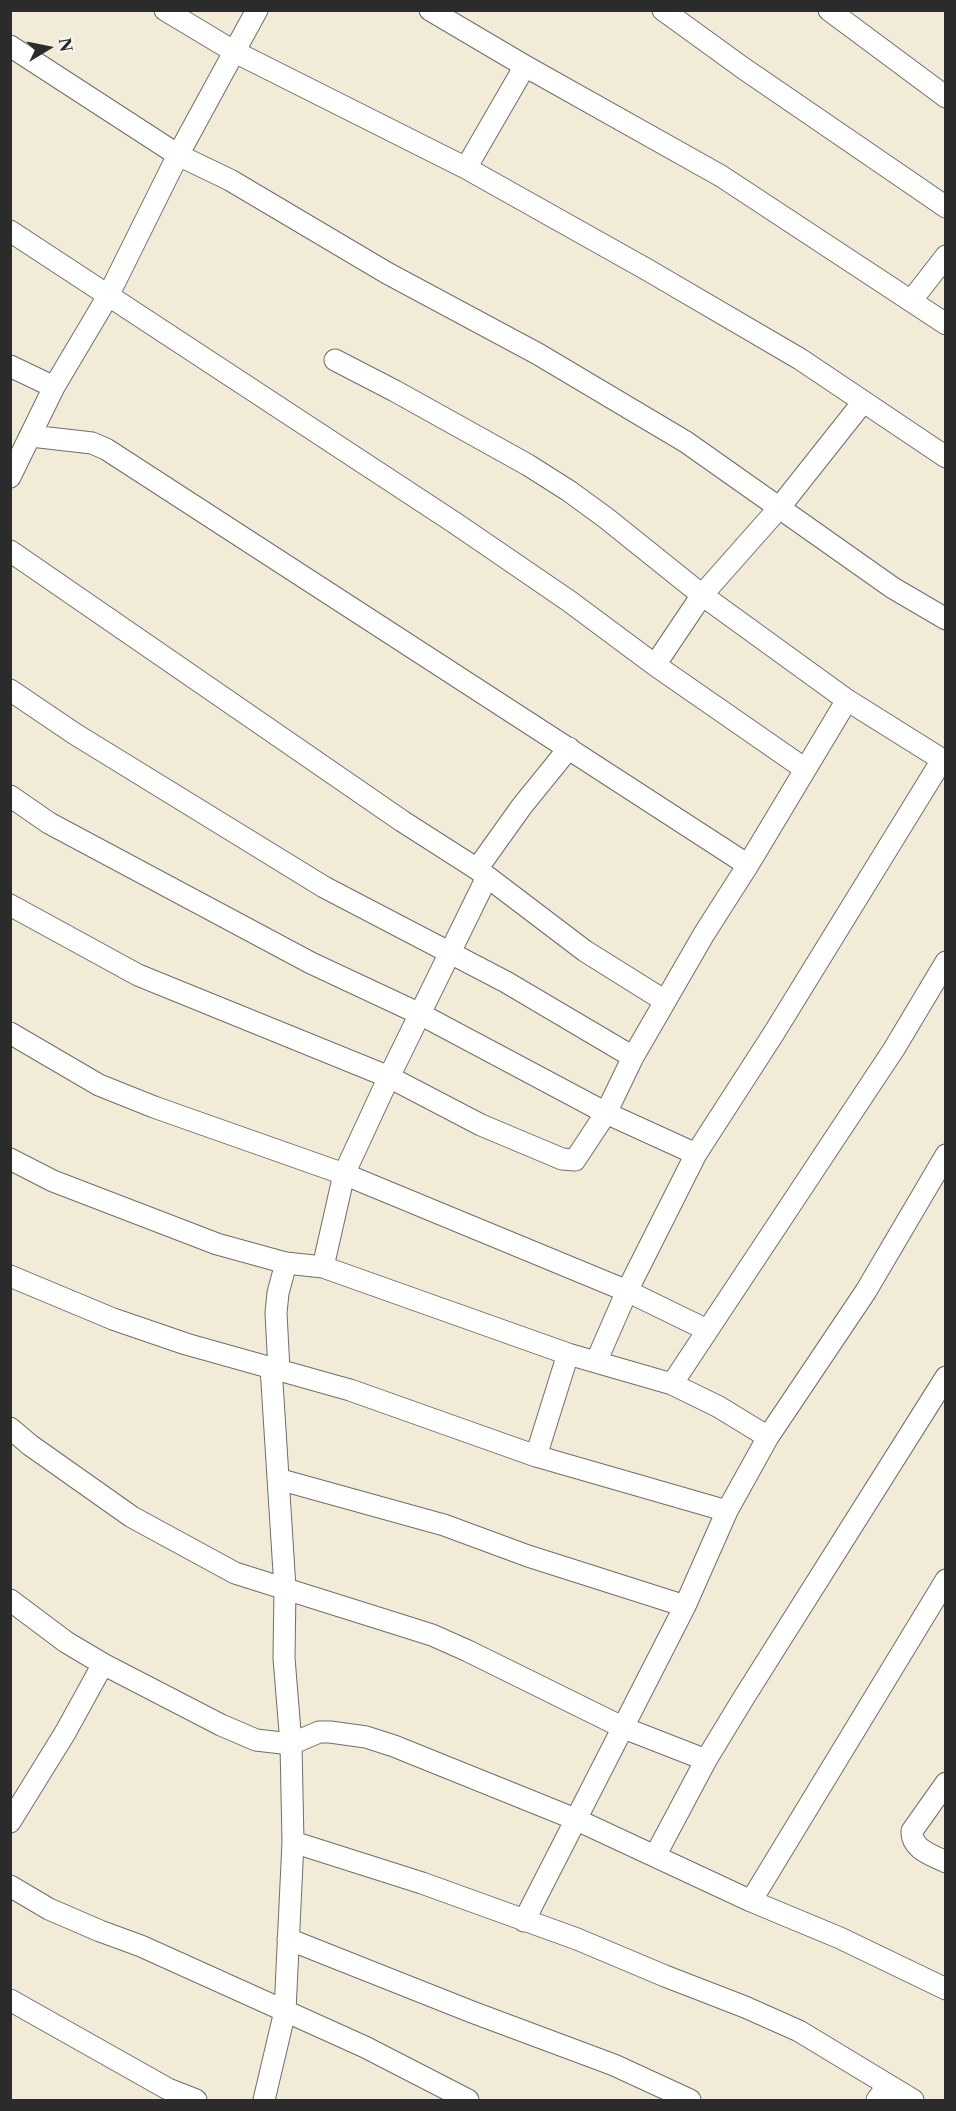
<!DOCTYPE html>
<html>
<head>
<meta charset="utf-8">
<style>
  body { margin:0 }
  #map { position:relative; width:956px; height:2111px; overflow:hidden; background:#f1ebd8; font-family:"Libre Caslon Text",serif }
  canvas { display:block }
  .frame { position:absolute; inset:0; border:12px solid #2b2b2b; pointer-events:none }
  .north { position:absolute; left:18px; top:18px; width:60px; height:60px; -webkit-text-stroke:4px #f6f6f2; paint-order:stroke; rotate:80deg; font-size:16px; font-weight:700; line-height:24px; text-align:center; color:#2b2b2b }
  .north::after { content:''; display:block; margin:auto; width:21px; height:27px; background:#2b2b2b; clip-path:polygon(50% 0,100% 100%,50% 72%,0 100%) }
</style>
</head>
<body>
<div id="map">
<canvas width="956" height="2111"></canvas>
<div class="frame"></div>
<div class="north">N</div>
</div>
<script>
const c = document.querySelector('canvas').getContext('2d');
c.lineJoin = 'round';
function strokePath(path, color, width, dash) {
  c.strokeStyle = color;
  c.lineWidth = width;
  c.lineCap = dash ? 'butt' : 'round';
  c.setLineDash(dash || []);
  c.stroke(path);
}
const minor = new Path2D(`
  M 165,10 L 235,52 L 466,168 L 646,269 L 800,359 L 946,457
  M 430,10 L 525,66 L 721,176 L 946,324
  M 663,10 L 743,68 L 946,207
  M 829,10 L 946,97
  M 10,46 L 178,155 L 230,180 L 387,273 L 538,354 L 686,442 L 893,588 L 946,619
  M 466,168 L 525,66
  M 10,231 L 455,523 L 569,601 L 655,665 L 805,769
  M 911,301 L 946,256
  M 335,360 L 395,391 L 528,465 L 569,491 L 606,518 L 702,595 L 847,700 L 946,762
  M 10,366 L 54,387
  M 31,436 L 92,443 L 106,449 L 748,865
  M 10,477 L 54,387 L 108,296 L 178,155 L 257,10
  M 10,551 L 402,821 L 477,869 L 585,951 L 665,1001
  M 655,665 L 702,595 L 779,508 L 863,402
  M 10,690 L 75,734 L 324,887 L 506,982 L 633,1057
  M 10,796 L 49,823 L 311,963 L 420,1014 L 606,1113 L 696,1154
  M 477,869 L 522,806 L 569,748
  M 10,905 L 138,975 L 389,1077 L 481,1125 L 562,1159 L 575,1160 L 606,1113 L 633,1057 L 704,934 L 748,865 L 847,700
  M 10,1033 L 99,1085 L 154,1107 L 344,1174 L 627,1291 L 707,1330
  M 10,1159 L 53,1181 L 217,1244 L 286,1263 L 323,1267 L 568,1354 L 672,1384 L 719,1407 L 768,1437
  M 323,1267 L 344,1174 L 389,1077 L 487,877
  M 10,1276 L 113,1319 L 186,1344 L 350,1390 L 536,1456 L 727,1511
  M 596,1362 L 627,1291 L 696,1154 L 774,1033 L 942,760
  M 279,1370 L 276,1313 L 278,1293 L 286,1263
  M 672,1384 L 894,1049 L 946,962
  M 10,1428 L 30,1445 L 132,1517 L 235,1573 L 432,1635 L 468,1651 L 624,1728 L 706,1760
  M 536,1456 L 568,1354
  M 278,1479 L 444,1525 L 528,1556 L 685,1606
  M 10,1600 L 66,1642 L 103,1664 L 221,1725 L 256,1740 L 291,1744 L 319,1732 L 330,1732 L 366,1737 L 394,1746 L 575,1819 L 751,1901 L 840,1938 L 946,1989
  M 946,1783 L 912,1831 C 911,1849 932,1855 946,1862
  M 10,1822 L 65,1733 L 103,1664
  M 293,1842 L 422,1883 L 577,1939 L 665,1976 L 745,2007 L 799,2031 L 913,2100
  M 655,1856 L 706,1760 L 743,1699 L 946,1377
  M 10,1886 L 49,1909 L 100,1931 L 141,1946 L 365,2047 L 468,2100
  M 751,1901 L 946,1580
  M 524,1921 L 685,1606 L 727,1511 L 768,1437 L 866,1291 L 946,1155
  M 288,1939 L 472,2012 L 614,2065 L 690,2100
  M 10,2000 L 168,2089 L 196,2100
  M 264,2100 L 285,2011 L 293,1842 L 291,1744 L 284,1658 L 285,1588 L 271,1367
  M 877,2100 L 888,2085`);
strokePath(minor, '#706e68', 23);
strokePath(minor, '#fff', 21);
</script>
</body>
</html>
